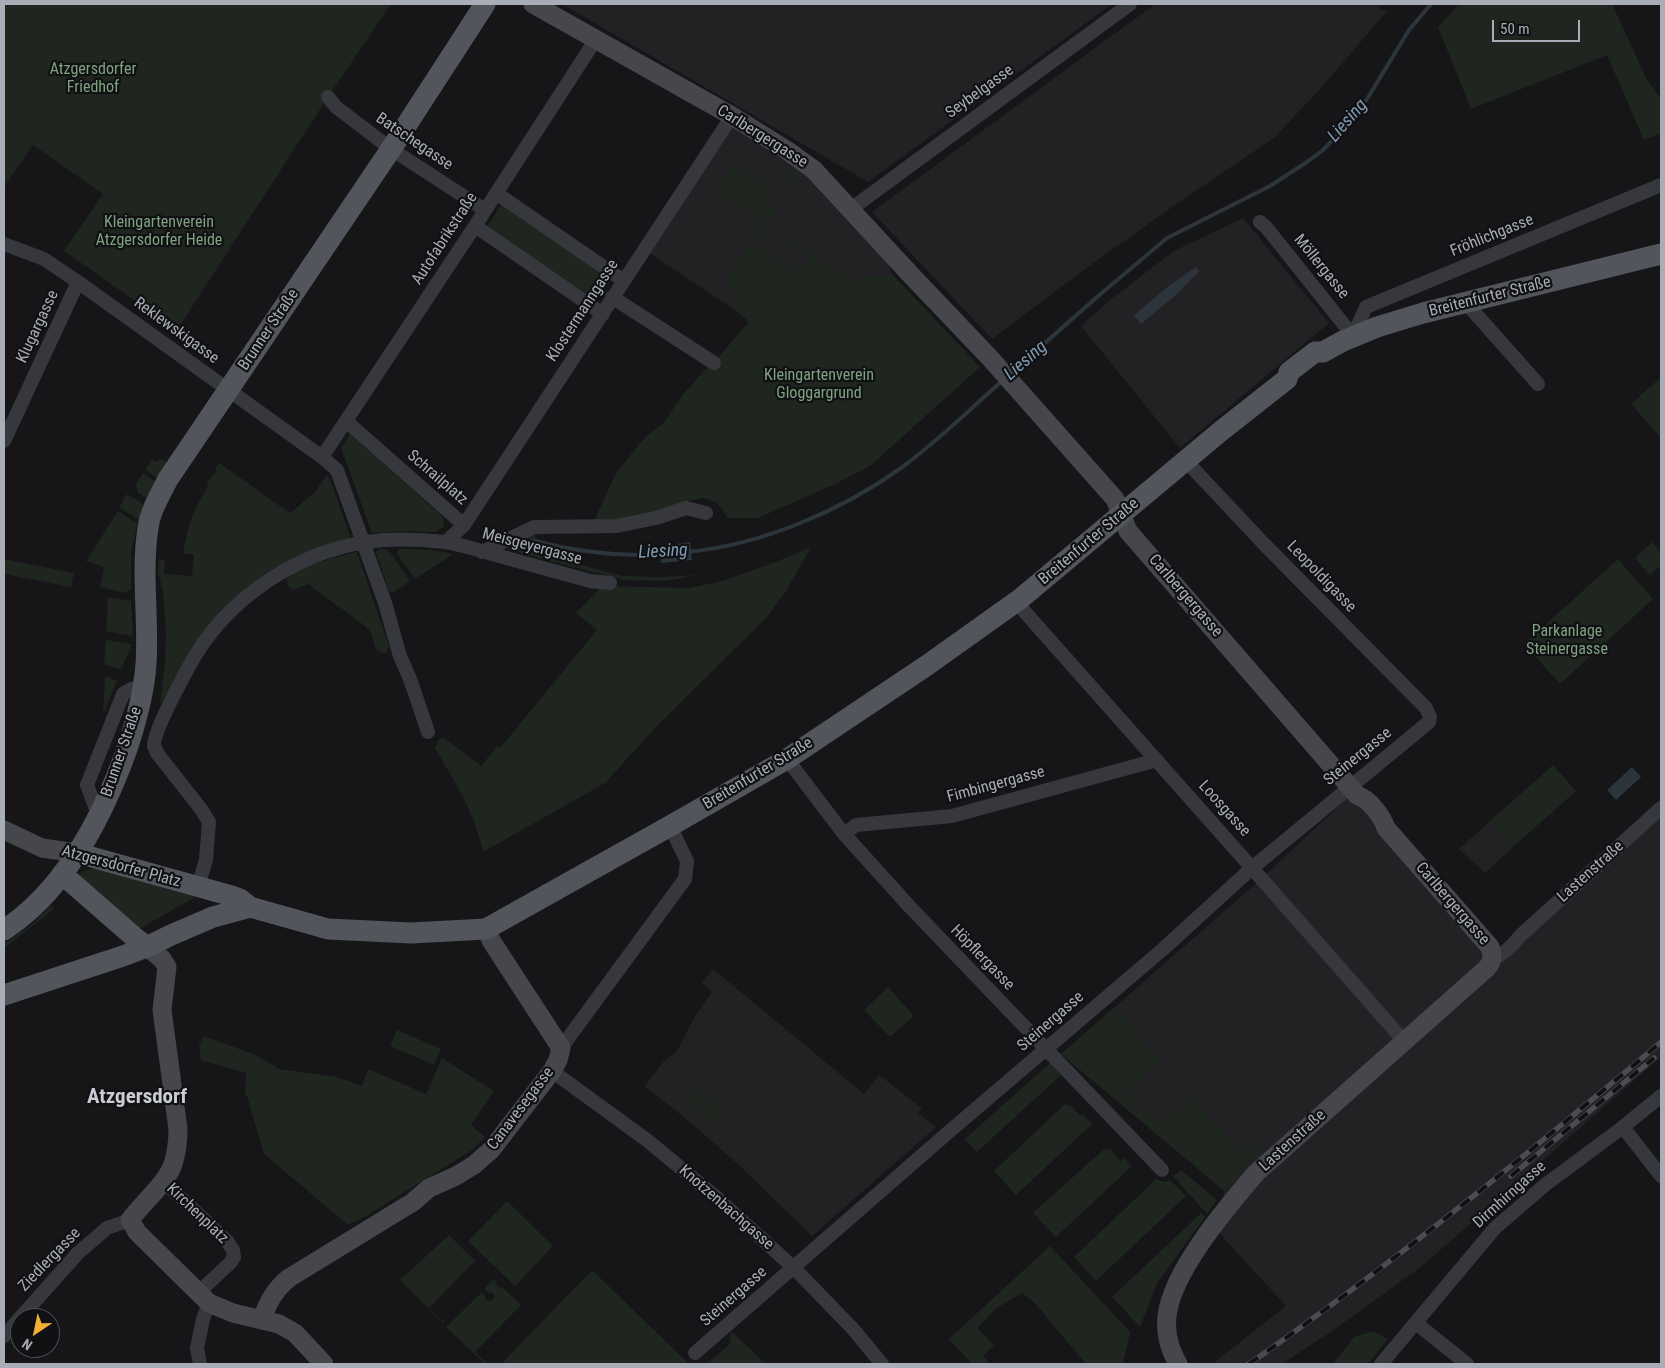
<!DOCTYPE html>
<html>
<head>
<meta charset="utf-8">
<style>
  body { margin:0 }
  #map { position:relative; width:1665px; height:1368px; overflow:hidden; background:#161618; font-family:"Roboto Condensed",sans-serif }
  canvas { display:block }
  .frame { position:absolute; inset:0; border:5px solid #a8adb8; pointer-events:none }
  .north { position:absolute; left:10px; top:1308px; width:50px; height:50px; box-sizing:border-box; background:#111113; border:1px solid #4d4f55; border-radius:50%; rotate:214deg; font-size:14px; font-weight:700; line-height:20px; text-align:center; color:#a8adb8 }
  .north::after { content:''; display:block; margin:auto; width:18px; height:22px; background:#f2b134; clip-path:polygon(50% 0,100% 100%,50% 72%,0 100%) }
  .scale { position:absolute; left:1492px; top:20px; width:88px; height:22px; box-sizing:border-box; border:2px solid #a8adb8; border-top:0; padding-left:6px; font-size:15px; line-height:18px; white-space:nowrap; color:#a8adb8; -webkit-text-stroke:4px #111113; paint-order:stroke }
</style>
</head>
<body>
<div id="map">
<canvas width="1665" height="1368"></canvas>
<div class="frame"></div>
<div class="north">N</div>
<div class="scale">50 m</div>
</div>
<script>
const c = document.querySelector('canvas').getContext('2d');
c.lineJoin = 'round';
function fillPath(path, color) {
  c.fillStyle = color;
  c.fill(path, 'evenodd');
}
function strokePath(path, color, width, dash) {
  c.strokeStyle = color;
  c.lineWidth = width;
  c.lineCap = dash ? 'butt' : 'round';
  c.setLineDash(dash || []);
  c.stroke(path);
}
function drawText(font, color, halo, rows, align = 'center') {
  c.font = font + ' "Roboto Condensed",sans-serif';
  c.lineWidth = 4.5;
  c.setLineDash([]);
  c.textBaseline = 'middle';
  c.strokeStyle = halo;
  c.fillStyle = color;
  for (const [text, x, y, turn = 0] of rows) {
    c.save();
    c.translate(x, y);
    c.rotate((+turn || 0) * Math.PI / 180);
    c.textAlign = isNaN(turn) ? turn : align;
    if (halo) c.strokeText(text, 0, 0);
    c.fillText(text, 0, 0);
    c.restore();
  }
}
fillPath(new Path2D(`
  M 562,4 L 1112,4 L 868,182 Z
  M 1155,4 L 1379,4 L 1380,10 L 1387,11 L 1322,87 L 1274,138 L 1182,200 L 1078,274 L 992,339 L 872,212 Z
  M 732,116 L 788,151 L 883,243 L 892,274 L 849,279 L 749,322 L 741,314 L 651,254 L 649,243 Z
  M 1243,218 L 1329,323 L 1180,448 L 1081,326 L 1111,299 L 1174,251 Z
  M 1357,789 L 1502,951 L 1661,813 L 1661,1057 L 1422,1266 L 1335,1329 L 1282,1364 L 1212,1364 L 1286,1306 L 1220,1234 L 1224,1191 L 1061,1054 L 1251,888 Z
  M 1490,821 L 1513,847 L 1485,873 L 1459,849 Z
  M 713,969 L 864,1094 L 879,1075 L 922,1108 L 918,1113 L 936,1127 L 812,1236 L 743,1169 L 696,1127 L 645,1086 L 663,1062 L 677,1051 L 695,1016 L 712,992 L 702,983 Z`), '#222225');
fillPath(new Path2D(`
  M 4,4 L 391,4 L 328,97 L 177,330 L 64,251 L 103,194 L 33,145 L 4,187 Z
  M 1459,4 L 1612,4 L 1647,80 L 1661,99 L 1661,133 L 1644,140 L 1607,55 L 1471,109 L 1438,27 Z
  M 733,164 L 767,185 L 770,195 L 765,202 L 777,210 L 755,244 L 799,273 L 810,257 L 773,232 L 802,189 L 783,176 L 791,168 L 806,186 L 777,231 L 849,279 L 892,274 L 980,367 L 870,466 L 835,484 L 758,518 L 727,518 C 711,481 681,507 656,514 C 636,519 614,520 593,523 L 616,473 L 640,443 L 649,434 L 663,424 L 684,393 L 708,367 L 709,368 L 749,322 L 732,307 L 741,293 L 724,283 L 763,223 L 714,190 L 719,182 L 721,183 Z
  M 501,205 L 611,280 L 597,301 L 487,227 Z
  M 1661,377 L 1661,438 L 1631,404 Z
  M 350,434 L 443,517 L 444,526 L 436,532 L 405,531 L 372,533 L 341,448 Z
  M 152,459 L 155,462 L 161,459 L 169,464 L 159,479 L 145,470 Z
  M 219,463 L 290,513 L 314,493 L 327,475 L 331,482 L 351,539 L 245,590 L 226,606 L 216,618 L 161,703 L 160,703 L 165,662 L 166,636 L 163,590 L 158,573 L 159,559 L 165,560 L 164,574 L 192,576 L 194,555 L 183,553 C 188,526 194,508 209,485 L 206,483 L 217,471 L 215,469 Z
  M 143,473 L 156,482 L 146,498 L 138,493 L 136,484 Z
  M 127,494 L 143,504 L 139,520 L 119,507 Z
  M 118,511 L 138,524 L 131,550 L 131,589 L 124,593 L 100,587 L 104,567 L 86,561 Z
  M 536,532 L 533,552 L 622,576 L 660,577 L 697,575 L 666,581 L 623,580 L 508,550 L 509,543 Z
  M 1652,542 L 1661,553 L 1661,565 L 1650,575 L 1635,558 Z
  M 811,547 L 786,591 L 768,616 L 658,725 L 605,783 L 483,852 C 475,813 455,782 435,748 L 438,740 L 443,737 L 481,766 L 497,746 L 500,748 L 597,630 L 576,613 L 602,586 L 689,588 L 723,581 L 778,561 Z
  M 379,549 L 385,549 L 390,552 L 410,581 L 393,593 L 389,591 L 376,552 Z
  M 398,549 L 431,550 L 453,554 L 415,579 L 397,554 Z
  M 357,552 L 389,646 L 386,653 C 374,652 375,646 372,636 C 371,632 368,629 365,626 L 308,584 L 293,590 L 287,585 L 287,578 C 306,563 334,558 357,552 Z
  M 4,559 L 74,573 L 71,587 L 4,574 Z
  M 1618,559 L 1653,599 L 1560,684 L 1524,644 Z
  M 108,597 L 131,601 L 133,636 L 106,631 Z
  M 106,640 L 132,644 L 121,670 L 104,664 Z
  M 105,676 L 117,681 L 103,715 Z
  M 1553,765 L 1576,791 L 1513,847 L 1490,821 Z
  M 91,869 L 97,869 L 195,897 L 139,929 L 78,877 L 82,872 Z
  M 52,905 L 54,909 L 4,948 L 4,944 L 30,926 Z
  M 888,987 L 914,1016 L 890,1037 L 864,1010 Z
  M 1115,1007 L 1161,1062 L 1129,1089 L 1134,1097 L 1133,1101 L 1152,1119 L 1157,1117 L 1163,1123 L 1191,1097 L 1242,1154 L 1259,1140 L 1264,1145 L 1252,1156 L 1225,1191 L 1061,1054 Z
  M 397,1030 L 441,1049 L 434,1065 L 390,1046 Z
  M 204,1036 L 256,1055 L 279,1069 L 337,1077 L 362,1086 L 368,1069 L 426,1094 L 442,1058 L 494,1091 L 471,1125 L 485,1137 L 472,1150 L 366,1216 L 348,1225 L 264,1154 L 247,1096 L 245,1096 L 246,1073 L 201,1060 L 199,1045 Z
  M 1050,1063 L 1061,1075 L 977,1152 L 965,1139 Z
  M 698,1087 L 727,1111 L 715,1125 L 686,1101 Z
  M 1065,1104 L 1071,1106 L 1080,1116 L 1083,1114 L 1092,1124 L 1016,1195 L 994,1171 Z
  M 1110,1149 L 1121,1161 L 1124,1158 L 1132,1166 L 1056,1237 L 1033,1213 L 1103,1150 Z
  M 1181,1170 L 1217,1200 L 1207,1214 L 1173,1176 Z
  M 1156,1179 L 1165,1182 L 1170,1180 L 1186,1196 L 1096,1281 L 1074,1257 Z
  M 507,1201 L 553,1246 L 515,1286 L 468,1241 Z
  M 1201,1213 L 1205,1217 L 1157,1283 L 1140,1327 L 1112,1297 Z
  M 449,1235 L 475,1261 L 429,1308 L 444,1322 L 443,1323 L 400,1280 Z
  M 1050,1246 L 1130,1332 L 1123,1364 L 1086,1364 L 1034,1302 L 1022,1293 L 995,1309 L 978,1328 L 994,1346 L 983,1356 L 990,1364 L 972,1364 L 949,1339 Z
  M 592,1270 L 689,1364 L 501,1364 Z
  M 494,1279 L 496,1281 L 495,1283 L 500,1288 L 502,1287 L 521,1305 L 475,1352 L 487,1364 L 485,1364 L 446,1327 L 482,1292 L 484,1294 L 486,1300 L 490,1301 L 493,1300 L 494,1296 L 493,1293 L 487,1292 L 484,1289 Z
  M 731,1331 L 766,1364 L 706,1364 L 730,1344 Z
  M 1370,1332 L 1375,1332 L 1388,1339 L 1368,1364 L 1333,1364 L 1354,1337 Z`), '#1e261f');
fillPath(new Path2D(`
  M 1196,267 L 1199,271 L 1176,295 L 1141,324 L 1134,315 L 1170,285 Z
  M 690,542 L 692,560 L 661,563 L 661,546 Z
  M 1632,767 L 1641,777 L 1616,800 L 1607,790 Z`), '#2c353c');
strokePath(new Path2D(`
  M 1011,373 L 1097,297 L 1167,238 L 1270,186 L 1307,162 L 1323,150 L 1347,125 L 1367,99 L 1409,30 L 1431,4
  M 535,541 C 577,552 623,557 665,554
  M 687,552 C 761,545 841,511 901,468 C 937,442 969,410 1002,381`), '#2c353c', 4);
strokePath(new Path2D(`
  M 328,97 L 336,107 L 391,149 L 485,210
  M 496,193 L 624,281
  M 851,209 L 1130,4
  M 1260,222 L 1266,227 L 1353,336 L 1366,307 L 1661,185
  M 475,226 L 603,314
  M 4,244 L 44,259 L 78,282 L 322,457 L 337,470 L 385,603 L 400,656 L 410,679 L 428,732
  M 612,297 L 714,363
  M 1466,303 L 1538,384
  M 346,421 L 464,525
  M 4,441 L 78,282
  M 322,457 L 475,226 L 596,39
  M 446,542 L 464,525 L 732,116
  M 482,552 L 534,527 L 617,526 L 656,518 L 686,508 L 706,513
  M 1016,602 L 1252,868 L 1404,1041
  M 787,759 L 844,834 L 909,906 L 1162,1170
  M 99,817 L 87,785 L 123,694 L 131,689 L 143,686
  M 844,834 L 856,825 L 952,816 L 1157,760
  M 198,887 L 206,860 L 209,822 L 201,809 L 157,753 C 156,750 155,748 154,746 C 153,733 180,683 187,670 C 225,597 303,546 384,540 C 401,539 427,540 445,542 C 460,544 477,550 492,554 C 525,563 558,572 590,581 L 610,583
  M 1492,960 C 1503,955 1512,946 1520,936 L 1661,808
  M 561,1048 L 685,879 L 687,861 L 670,826
  M 552,1071 L 648,1141 L 717,1198 L 794,1268 L 853,1329 L 882,1364
  M 1623,1127 L 1661,1176
  M 163,1181 L 227,1241 L 233,1250 L 234,1257 L 230,1263 L 198,1293
  M 1416,1323 L 1467,1364
  M 4,1336 L 78,1253 L 107,1228 L 130,1220
  M 695,1353 L 951,1130 L 1162,950 L 1252,868 L 1429,722 L 1430,717 L 1426,708 L 1263,543 L 1186,461
  M 200,1364 L 197,1348 L 203,1319 L 209,1303
  M 1381,1364 L 1495,1228 L 1545,1185 L 1623,1127 L 1661,1096`), '#37383d', 14);
strokePath(new Path2D(`
  M 533,4 L 732,116 L 788,151 L 814,170 L 910,274 L 990,358 L 1115,499 L 1128,531 L 1357,795 C 1369,799 1382,816 1386,828 L 1490,947 C 1493,955 1493,961 1487,968 L 1256,1173 C 1227,1207 1172,1271 1167,1316 C 1165,1333 1170,1350 1178,1364
  M 4,830 L 42,848 L 77,853
  M 147,947 L 162,959 L 167,967 L 162,1010 L 178,1129 C 178,1141 177,1152 173,1164 C 167,1183 142,1203 130,1220 L 137,1232 L 209,1303 L 233,1313 L 279,1324 L 295,1333 L 324,1364
  M 262,1319 C 268,1302 275,1289 289,1278 L 413,1202 L 429,1188 L 456,1176 L 474,1165 L 491,1150 L 552,1071 L 558,1060 L 561,1048 L 492,942 L 486,929`), '#45474d', 19);
strokePath(new Path2D(`
  M 77,853 L 232,896 L 240,899 L 250,907
  M 62,874 L 133,936 L 147,947
  M 4,930 C 65,890 103,816 127,749 C 136,722 144,693 146,664 C 149,619 141,573 148,528 C 150,511 160,495 168,479 L 391,149 L 485,4
  M 4,995 L 123,956 L 147,947 L 171,935 L 213,917 L 250,907 L 328,929 L 411,933 L 486,929 L 670,826 L 787,759 L 926,666 L 1020,599 L 1221,431 L 1287,379 L 1289,372 L 1315,352 L 1323,352 L 1343,341 L 1377,327 L 1423,313 L 1661,254`), '#53555c', 21);
const rail = new Path2D(`
  M 1511,1176 L 1654,1058
  M 1249,1364 C 1358,1288 1463,1206 1565,1122 C 1597,1095 1630,1069 1661,1042`);
strokePath(rail, '#4a4c52', 5.5);
strokePath(rail, '#111113', 4, [11]);
drawText('16px', '#7fa381', '#111113', [
  ["Atzgersdorfer",93,70],
  ["Friedhof",93,88],
  ["Kleingartenverein",159,223],
  ["Atzgersdorfer Heide",159,241],
  ["Kleingartenverein",819,376],
  ["Gloggargrund",819,394],
  ["Parkanlage",1567,632],
  ["Steinergasse",1567,650]
]);
drawText('16px', '#a8adb8', '#111113', [
  ["Seybelgasse",980,92,-36],
  ["Carlbergergasse",762,137,32],
  ["Batschegasse",414,142,34],
  ["Fröhlichgasse",1492,236,-22],
  ["Autofabrikstraße",445,239,-57],
  ["Möllergasse",1321,267,51],
  ["Breitenfurter Straße",1490,297,-14],
  ["Klostermanngasse",583,311,-57],
  ["Klugargasse",38,327,-65],
  ["Brunner Straße",269,330,-56],
  ["Reklewskigasse",176,331,36],
  ["Schrailplatz",437,478,41],
  ["Breitenfurter Straße",1089,542,-40],
  ["Meisgeyergasse",532,547,15],
  ["Leopoldigasse",1321,577,46],
  ["Carlbergergasse",1185,596,49],
  ["Brunner Straße",122,752,-71],
  ["Steinergasse",1358,757,-39],
  ["Breitenfurter Straße",758,774,-31],
  ["Fimbingergasse",996,785,-15],
  ["Loosgasse",1224,809,48],
  ["Atzgersdorfer Platz",121,867,15],
  ["Lastenstraße",1591,872,-42],
  ["Carlbergergasse",1452,904,49],
  ["Höpflergasse",982,958,46],
  ["Steinergasse",1051,1022,-41],
  ["Canavesegasse",521,1109,-53],
  ["Lastenstraße",1293,1141,-42],
  ["Dirmhirngasse",1510,1195,-42],
  ["Knotzenbachgasse",726,1208,41],
  ["Kirchenplatz",197,1214,44],
  ["Ziedlergasse",50,1260,-46],
  ["Steinergasse",734,1297,-41]
]);
drawText('italic 18px', '#7f9bb3', '#111113', [
  ["Liesing",1348,121,-49],
  ["Liesing",1026,361,-41],
  ["Liesing",663,552,-3]
]);
drawText('bold 21px', '#c9ccd4', '#111113', [
  ["Atzgersdorf",137,1098]
]);
</script>
</body>
</html>
